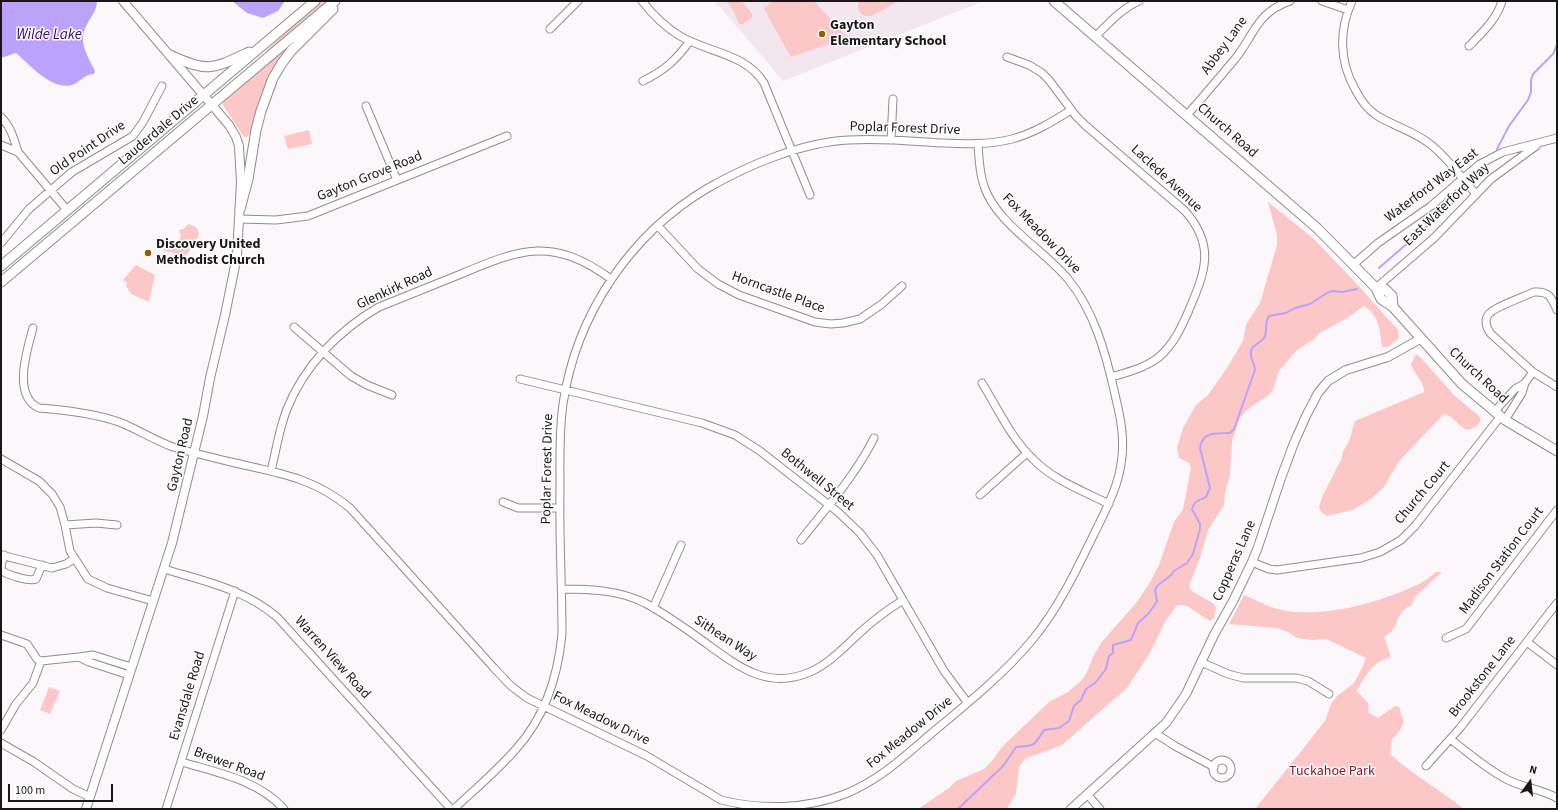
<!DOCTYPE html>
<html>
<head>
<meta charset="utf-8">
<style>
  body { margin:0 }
  #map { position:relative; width:1558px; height:810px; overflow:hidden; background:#fcf7fa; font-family:"Source Sans 3",sans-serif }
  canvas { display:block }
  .frame { position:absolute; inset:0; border:2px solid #181617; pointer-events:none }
  .north { position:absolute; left:1510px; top:762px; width:40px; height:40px; -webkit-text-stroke:3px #fff; paint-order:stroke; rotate:15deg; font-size:11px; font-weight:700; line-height:16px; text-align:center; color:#181617 }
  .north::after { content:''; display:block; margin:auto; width:14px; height:18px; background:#181617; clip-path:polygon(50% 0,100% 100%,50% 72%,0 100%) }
  .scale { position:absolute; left:8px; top:784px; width:105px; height:18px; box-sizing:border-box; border:2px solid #181617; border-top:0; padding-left:5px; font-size:12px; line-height:14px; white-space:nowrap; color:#181617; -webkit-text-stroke:3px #fff; paint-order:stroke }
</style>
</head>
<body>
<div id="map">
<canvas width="1558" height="810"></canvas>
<div class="frame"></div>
<div class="north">N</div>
<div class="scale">100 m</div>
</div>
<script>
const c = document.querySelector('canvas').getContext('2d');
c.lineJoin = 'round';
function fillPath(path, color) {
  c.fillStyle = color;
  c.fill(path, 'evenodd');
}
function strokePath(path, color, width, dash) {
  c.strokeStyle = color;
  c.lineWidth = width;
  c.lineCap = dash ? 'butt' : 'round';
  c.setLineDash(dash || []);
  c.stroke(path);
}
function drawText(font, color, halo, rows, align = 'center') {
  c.font = font + ' "Source Sans 3",sans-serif';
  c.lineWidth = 3;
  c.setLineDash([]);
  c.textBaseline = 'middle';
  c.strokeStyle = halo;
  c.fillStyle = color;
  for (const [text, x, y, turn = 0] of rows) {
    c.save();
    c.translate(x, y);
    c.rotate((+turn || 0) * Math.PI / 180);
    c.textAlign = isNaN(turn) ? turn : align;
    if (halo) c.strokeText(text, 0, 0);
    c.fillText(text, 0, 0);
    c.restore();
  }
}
fillPath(new Path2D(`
  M 715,1 L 984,1 L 783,81 Z`), '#f2e7ef');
fillPath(new Path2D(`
  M 321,1 L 327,1 L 265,53 L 265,52 L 297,21 Z
  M 726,1 L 741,1 L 752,13 L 752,18 L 743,24 L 739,24 L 733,10 Z
  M 772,1 L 814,1 L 848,38 L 791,57 L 764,9 Z
  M 861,1 L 899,1 L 871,16 C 863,17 856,12 858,3 Z
  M 283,50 L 284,52 L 278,61 L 251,133 L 247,137 L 244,137 L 223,105 L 224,99 Z
  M 309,130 L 312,144 L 288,149 L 284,136 Z
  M 1268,202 L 1313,238 L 1356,283 L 1398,330 L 1399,338 L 1388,347 L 1382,347 C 1380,331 1380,316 1364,306 L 1347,318 L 1320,333 L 1313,340 L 1296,351 L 1279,371 L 1273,390 L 1270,394 L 1247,410 L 1240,418 L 1232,441 L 1230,475 L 1225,494 L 1224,505 L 1208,530 L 1200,558 L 1189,586 L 1192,591 L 1214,604 L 1216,608 L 1214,618 L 1210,621 L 1187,606 L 1177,605 L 1165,622 L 1150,653 L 1127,688 L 1062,745 L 1025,759 L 1019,767 L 1016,793 L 1007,809 L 918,809 L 949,788 L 956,781 L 984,769 L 992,761 L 1002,747 L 1049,702 L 1068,692 L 1081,681 L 1087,672 L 1093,657 L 1101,643 L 1136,603 L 1149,584 L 1159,565 L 1174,522 L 1183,509 L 1191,468 L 1189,463 L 1179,458 L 1177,448 L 1183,428 L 1196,405 L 1208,395 L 1227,368 L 1243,341 L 1246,325 L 1260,303 L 1277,245 L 1277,235 Z
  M 188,224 L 196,227 L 199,233 L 198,237 L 186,256 L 163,251 L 165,247 L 177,244 L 181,236 L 179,230 L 184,229 Z
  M 136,265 L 155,275 L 149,302 L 131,294 L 126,286 L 127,283 L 123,280 Z
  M 1416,354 L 1422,359 L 1455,396 L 1479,416 L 1481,419 C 1480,423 1478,426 1473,428 C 1463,436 1454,414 1444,414 L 1400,460 L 1384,487 L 1371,499 L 1353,510 L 1327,516 L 1321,512 L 1319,507 L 1323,495 L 1341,460 L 1343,451 L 1349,442 L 1355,421 L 1424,392 C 1425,383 1414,374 1411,364 Z
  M 1436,572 L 1442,572 L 1415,597 L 1411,606 C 1398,610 1399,622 1392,631 C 1390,633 1386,635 1384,637 L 1391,657 C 1372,662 1366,675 1357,691 L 1368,703 L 1369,713 L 1378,718 L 1395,706 L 1399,707 L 1404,722 L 1399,732 L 1392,739 L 1390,754 C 1413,775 1440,790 1464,809 L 1255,809 L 1325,721 L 1331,704 L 1337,696 L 1354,683 L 1362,668 L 1366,658 L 1326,639 L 1311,640 L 1297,638 L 1288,632 L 1276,628 L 1229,624 L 1244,595 C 1258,601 1272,609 1287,611 C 1329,617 1381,602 1419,584 C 1425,581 1431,576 1436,572 Z
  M 49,687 L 60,691 L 50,714 L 40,710 Z`), '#fcc7c7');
fillPath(new Path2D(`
  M 1,1 L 97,1 C 97,9 93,14 89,21 C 76,40 87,54 95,71 L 94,74 C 85,74 80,82 72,85 C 52,91 29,64 16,53 L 1,58 Z
  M 232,1 L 285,1 L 278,11 L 263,18 L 247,13 Z`), '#bba3fc');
strokePath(new Path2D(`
  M 1497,149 L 1509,126 L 1528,100 L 1531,92 L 1531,80 L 1533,74 L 1553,54 L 1557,45
  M 1477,179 L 1486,168
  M 1379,268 L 1447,209 L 1461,194
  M 958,809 L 1004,765 L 1016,747 C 1035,746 1034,746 1044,730 L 1059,728 L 1069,721 L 1074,706 L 1081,700 L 1086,689 L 1095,683 L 1106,669 L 1109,656 L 1113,653 L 1113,645 L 1131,640 L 1138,623 L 1149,613 L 1157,601 L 1155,590 L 1157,586 L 1171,575 L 1174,571 L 1187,563 L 1193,554 L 1200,529 L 1200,524 L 1192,509 C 1194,501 1199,500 1206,497 L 1210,488 L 1200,448 C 1202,432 1216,433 1230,433 L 1234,429 L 1255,370 C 1255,364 1251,360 1251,355 C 1249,345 1260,344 1264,338 C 1268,331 1264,323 1269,316 L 1286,313 L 1295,308 L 1310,304 L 1327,293 L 1332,291 L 1342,292 L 1357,289`), '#bba3fc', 2);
const minor = new Path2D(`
  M 642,1 C 653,15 665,27 680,36 C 709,53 745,53 764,83 L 810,195
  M 1322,1 L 1348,10
  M 1352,1 C 1339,30 1339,61 1355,89 C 1360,99 1367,109 1376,115 C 1393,126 1414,131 1430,144 C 1447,157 1461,177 1476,194
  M 550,29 L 578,1
  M 1095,37 C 1109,23 1121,9 1139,1
  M 1469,46 C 1482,33 1497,19 1502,1
  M 1007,57 L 1029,65 L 1042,73 L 1049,80 L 1076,116 L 1085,125 L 1185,211 C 1216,246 1205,272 1189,310 C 1181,328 1174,344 1159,357 C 1145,368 1128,372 1111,377
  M 643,81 C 665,70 675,61 690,41
  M 366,106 L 397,180
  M 1187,115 C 1203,97 1219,78 1235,59 C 1255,34 1256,13 1290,1
  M 1,117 C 11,127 14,139 18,152
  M 891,140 L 893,99
  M 1,145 L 18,152 L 67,210
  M 239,219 L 276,220 L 308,216 L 507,136
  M 658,226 L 698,269 L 718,284 L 739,295 L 815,322 L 831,324 L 843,323 L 860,319 L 882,304 L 902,286
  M 1,243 L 29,209 L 72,172 L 133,136 L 143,122 L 162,86
  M 1354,264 L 1378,243 L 1431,206 L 1480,164 L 1503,152 L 1557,138
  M 1376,288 L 1434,238 L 1491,179 L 1536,146
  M 294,327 L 351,376 L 367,385 L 392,395
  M 33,328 C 27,350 12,396 39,408 C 66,410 93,413 119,422 C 137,429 154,440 173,447 C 193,453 214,458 235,463 C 279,473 314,478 350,508 L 494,668 L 511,686 L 527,698 L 647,756 L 721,800 C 761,810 807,809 845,794 C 880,780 906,755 933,732 C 968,703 1004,674 1033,639 C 1059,607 1076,571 1094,534 C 1111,500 1126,472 1122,432 C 1121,418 1117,404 1114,390 C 1105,351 1094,311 1068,279 C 1042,248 996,223 984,186 C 979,172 979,158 978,144
  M 1533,372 L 1491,334 C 1486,328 1483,318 1491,312 C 1500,305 1523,297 1534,292 C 1549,291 1551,297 1557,310
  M 520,379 L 702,423 L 735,435 L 760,451 L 838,512 L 860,533 L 877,555 L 944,671 L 967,702
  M 982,383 C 998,409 1011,438 1033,459 C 1053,480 1083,491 1109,504
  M 1525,383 L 1533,372 L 1557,387
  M 1494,412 L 1515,389 L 1525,383 L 1522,393 L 1505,420
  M 1,459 L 39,481 L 52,494 L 60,507 L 65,525 L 70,551 L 88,579 L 107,588 L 153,601
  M 271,471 C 276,451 279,429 287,409 C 304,366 339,330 379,307 C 406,296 434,285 461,274 C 522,248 553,237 611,279
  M 980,495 L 1027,453
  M 503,502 L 518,508 L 560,508
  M 65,525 L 96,523 L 117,525
  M 801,540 C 827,507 855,476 874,438
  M 1,555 L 52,568 L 66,564 L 74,559
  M 4,555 L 1,566 L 2,571 C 8,575 30,582 36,579 L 42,565
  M 1252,562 L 1269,569 L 1277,570 L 1361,558 L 1380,552 L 1401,540 L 1415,526 L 1500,417
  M 164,569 C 204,581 244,589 277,617 L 451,809
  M 562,589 C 590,589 619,590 645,603 C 665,614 685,628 703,641 C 736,665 767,691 810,672 C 831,663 848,643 864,629 C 876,618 889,609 903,600
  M 653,608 L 681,545
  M 1,635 L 27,644 L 37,659 L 41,661 L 79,657
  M 1446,638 L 1466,629 L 1557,510
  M 1527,642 L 1557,665
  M 1201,662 L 1228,674 L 1243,678 L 1296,678 L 1308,681 L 1329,694
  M 129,675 L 89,662 L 79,657 L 93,655 L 131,667
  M 1,730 L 16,704 L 33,683 L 41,661
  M 1155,733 L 1175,746 L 1214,767
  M 1450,739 C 1469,753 1487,770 1508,780 C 1524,788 1542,789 1557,798
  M 1,743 L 34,762 L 73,789 L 90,797
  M1213 769a9 9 0 1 1 18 0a9 9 0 1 1-18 0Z
  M 182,762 C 218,773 258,780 284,809
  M 1426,766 L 1460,728 L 1557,603
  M 1087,794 L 1100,809
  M 166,809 L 235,591
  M 454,809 C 475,789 497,771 516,749 C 545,717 558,676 562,634 C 562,585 559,537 560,488 C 560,460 559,432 563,404 C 576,315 630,234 708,188 C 748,165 803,142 849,140 C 880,138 911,141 942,143 C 966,144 989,145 1012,139 C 1034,133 1052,122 1071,110`);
const tertiary = new Path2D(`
  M 86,809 L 172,543 L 203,416 L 210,378 L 225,315 L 237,256 L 241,182 L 239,146 L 236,137 L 229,125 L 123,1
  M 1071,809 L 1166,723 L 1186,694 L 1214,635 L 1233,601 L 1252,562 L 1258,547 L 1281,478 L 1294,443 L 1306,416 L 1318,393 L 1328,381 L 1346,370 L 1388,357 L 1420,339`);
const secondary = new Path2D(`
  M 1054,1 L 1317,228 L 1376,288 L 1381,299 L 1393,307 L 1462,384 L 1505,420 L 1557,451
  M 170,55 C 208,73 213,69 249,52
  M 240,209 L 248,179 L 256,130 L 261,111 L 273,78 L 282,63 L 291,51 L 333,9
  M 1,266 L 315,1
  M 1,282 L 335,1
  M 1376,288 L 1385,289 L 1392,296 L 1393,307`);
strokePath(minor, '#908c8f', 9);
strokePath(tertiary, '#908c8f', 10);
strokePath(secondary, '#908c8f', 11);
strokePath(minor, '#fff', 7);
strokePath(tertiary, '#fff', 8);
strokePath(secondary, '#fff', 9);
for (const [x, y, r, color] of [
  [822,34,4,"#8b6303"],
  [148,253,4,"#8b6303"]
]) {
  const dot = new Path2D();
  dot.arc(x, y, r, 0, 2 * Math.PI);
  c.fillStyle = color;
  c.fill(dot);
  strokePath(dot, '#fff', 1.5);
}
drawText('bold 14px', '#181617', '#fff', [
  ["Gayton",830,26],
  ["Elementary School",830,42],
  ["Discovery United",156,245],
  ["Methodist Church",156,261]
], 'left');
drawText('14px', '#181617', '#fff', [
  ["Abbey Lane",1225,46,-54],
  ["Poplar Forest Drive",905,129,2],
  ["Lauderdale Drive",159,131,-40],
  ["Church Road",1227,131,41],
  ["Old Point Drive",88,149,-34],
  ["Gayton Grove Road",370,177,-22],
  ["Laclede Avenue",1166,179,43],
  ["Waterford Way East",1432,186,-37],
  ["East Waterford Way",1447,205,-44],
  ["Fox Meadow Drive",1041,234,46],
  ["Glenkirk Road",395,289,-25],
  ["Horncastle Place",778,293,20],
  ["Church Road",1478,376,43],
  ["Gayton Road",181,455,-77],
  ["Poplar Forest Drive",548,469,-89],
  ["Bothwell Street",817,480,39],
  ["Church Court",1423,493,-50],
  ["Copperas Lane",1235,561,-66],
  ["Madison Station Court",1502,561,-53],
  ["Sithean Way",725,639,33],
  ["Warren View Road",332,658,48],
  ["Brookstone Lane",1483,677,-52],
  ["Evansdale Road",188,696,-73],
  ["Fox Meadow Drive",601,719,26],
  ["Fox Meadow Drive",910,733,-39],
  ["Brewer Road",229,765,20]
]);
drawText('14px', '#93162c', '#fff', [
  ["Tuckahoe Park",1332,772]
]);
drawText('italic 15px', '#3a0773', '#fff', [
  ["Wilde Lake",49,36]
]);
</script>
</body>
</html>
